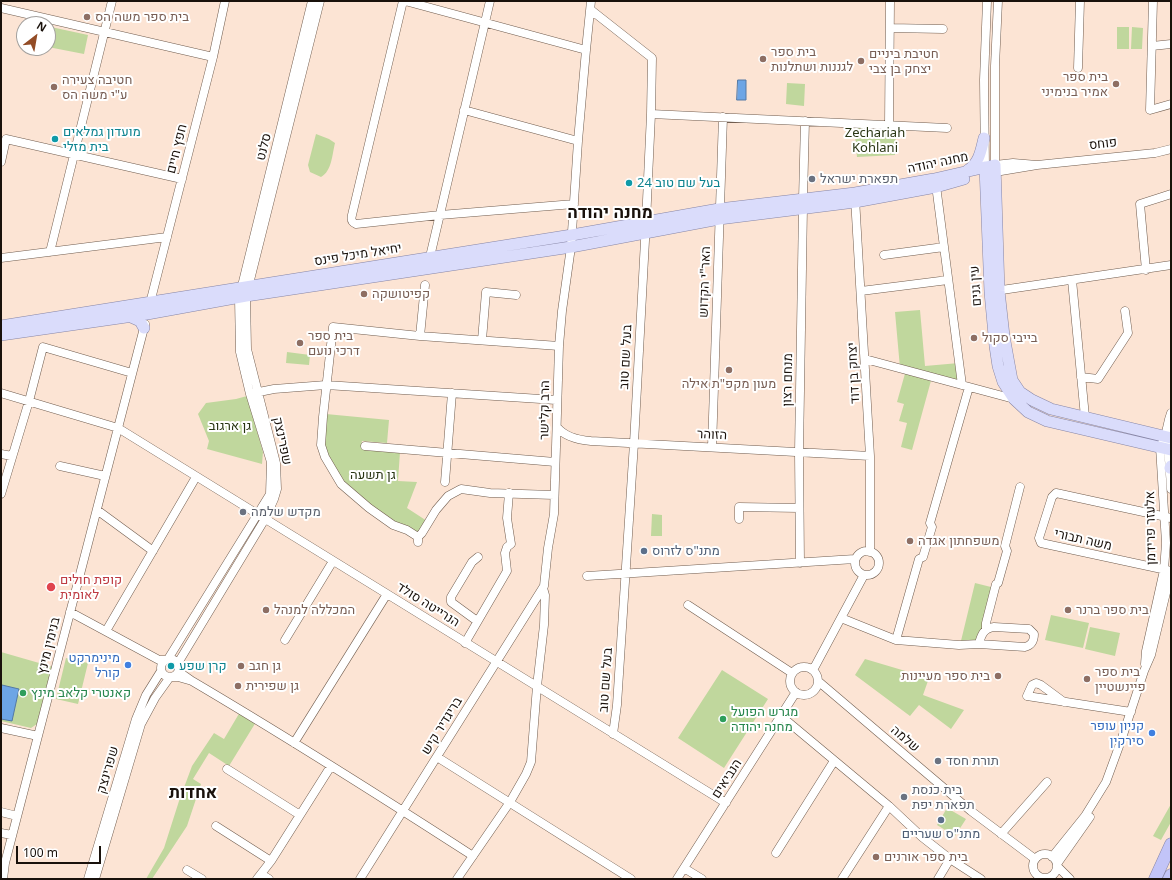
<!DOCTYPE html>
<html>
<head>
<meta charset="utf-8">
<style>
  body { margin:0 }
  #map { position:relative; width:1172px; height:880px; overflow:hidden; background:#fce4d4; font-family:"Noto Sans",sans-serif }
  canvas { display:block }
  .frame { position:absolute; inset:0; border:2px solid #19110b; pointer-events:none }
  .north { position:absolute; left:16px; top:16px; width:40px; height:40px; box-sizing:border-box; background:#fff; border:1px solid #a3a09d; border-radius:50%; rotate:31deg; font-size:11px; font-weight:700; line-height:16px; text-align:center; color:#19110b }
  .north::after { content:''; display:block; margin:auto; width:14px; height:18px; background:#934c26; clip-path:polygon(50% 0,100% 100%,50% 72%,0 100%) }
  .scale { position:absolute; left:16px; top:846px; width:85px; height:18px; box-sizing:border-box; border:2px solid #19110b; border-top:0; padding-left:5px; font-size:12px; line-height:14px; white-space:nowrap; color:#19110b; -webkit-text-stroke:3px #fff; paint-order:stroke }
</style>
</head>
<body>
<div id="map">
<canvas width="1172" height="880"></canvas>
<div class="frame"></div>
<div class="north">N</div>
<div class="scale">100 m</div>
</div>
<script>
const c = document.querySelector('canvas').getContext('2d');
c.lineJoin = 'round';
function fillPath(path, color) {
  c.fillStyle = color;
  c.fill(path, 'evenodd');
}
function strokePath(path, color, width, dash) {
  c.strokeStyle = color;
  c.lineWidth = width;
  c.lineCap = dash ? 'butt' : 'round';
  c.setLineDash(dash || []);
  c.stroke(path);
}
function drawText(font, color, halo, rows, align = 'center') {
  c.font = font + ' "Noto Sans",Heebo,sans-serif';
  c.lineWidth = 4;
  c.setLineDash([]);
  c.textBaseline = 'middle';
  c.strokeStyle = halo;
  c.fillStyle = color;
  for (const [text, x, y, turn = 0] of rows) {
    c.save();
    c.translate(x, y);
    c.rotate((+turn || 0) * Math.PI / 180);
    c.textAlign = isNaN(turn) ? turn : align;
    if (halo) c.strokeText(text, 0, 0);
    c.fillText(text, 0, 0);
    c.restore();
  }
}
fillPath(new Path2D(`
  M 51,27 L 88,35 L 84,54 L 48,47 Z
  M 1117,27 L 1129,27 L 1129,49 L 1117,49 Z
  M 1132,27 L 1143,28 L 1142,49 L 1131,49 Z
  M 787,83 L 805,84 L 804,106 L 786,104 Z
  M 854,125 L 896,126 L 895,155 L 857,157 Z
  M 316,134 L 329,139 L 335,143 C 332,155 332,171 321,177 L 310,172 L 308,165 Z
  M 920,310 L 925,366 L 959,363 L 962,385 L 932,377 L 912,450 L 901,447 L 907,423 L 899,421 L 904,404 L 897,402 L 906,370 L 900,368 L 895,312 Z
  M 287,352 L 310,355 L 309,365 L 286,363 Z
  M 247,396 L 263,452 L 262,464 L 207,449 L 209,441 L 198,414 L 206,403 L 236,399 Z
  M 326,414 L 389,420 L 387,443 L 362,441 L 361,448 L 400,452 L 398,481 L 417,482 L 407,508 L 427,521 L 418,534 L 395,523 L 342,482 L 327,456 L 324,446 Z
  M 652,514 L 662,515 L 662,536 L 651,536 Z
  M 975,583 L 991,587 L 996,584 L 980,639 L 960,645 Z
  M 1051,615 L 1089,623 L 1083,648 L 1045,640 Z
  M 1090,627 L 1120,633 L 1115,656 L 1085,649 Z
  M 1,652 L 53,667 L 39,720 L 37,724 L 31,728 L 1,721 Z
  M 66,658 L 88,663 L 78,704 L 56,699 Z
  M 865,659 L 929,678 L 923,695 L 964,710 L 951,729 L 919,705 L 910,716 L 855,675 Z
  M 722,670 L 768,699 L 724,768 L 678,738 Z
  M 240,712 L 256,722 L 229,766 L 209,753 L 193,779 L 201,784 L 187,826 L 152,879 L 146,879 L 164,848 L 179,801 L 192,766 L 214,733 L 224,739 Z
  M 1171,804 L 1171,822 L 1161,840 L 1153,836 Z
  M 947,808 L 966,819 L 955,836 L 937,825 Z`), '#c0d79d');
const water = new Path2D(`
  M 738,80 L 746,80 L 746,100 L 737,100 Z
  M 2,685 L 19,689 L 12,721 L 1,719 L 1,693 Z`);
fillPath(water, '#6da5e5');
strokePath(water, '#5479a4', 1);
const minor = new Path2D(`
  M 403,1 L 352,215 C 351,219 351,222 356,224 L 440,215 L 574,204
  M 405,1 L 586,50
  M 998,1 L 995,66 L 995,165 L 1013,163 L 1037,165
  M 1153,1 L 1150,110 L 1171,104
  M 1,8 L 213,57
  M 591,10 L 652,58 L 651,114 L 646,222 L 634,443 L 617,705 L 613,734
  M 890,28 L 943,29
  M 1152,46 L 1171,44
  M 1078,68 L 1080,1
  M 464,110 L 578,141
  M 651,114 L 947,128
  M 805,121 L 803,199 L 806,204
  M 889,125 L 890,1
  M 1,162 L 6,139 L 182,179
  M 985,167 L 984,80 L 987,1
  M 995,172 L 1037,165 L 1155,153 L 1171,149
  M 937,193 L 962,385
  M 855,198 L 870,456 L 870,552
  M 50,252 L 112,1
  M 884,255 L 944,247
  M 1,258 L 167,237
  M 429,261 L 490,1
  M 1146,270 L 1140,204 L 1171,194
  M 1072,280 L 1085,417
  M 861,291 L 948,280
  M 995,291 L 1171,265
  M 149,307 L 213,57 L 225,1
  M 420,336 L 425,285
  M 482,340 L 486,292 L 516,295
  M 865,359 L 1014,399
  M 1081,377 L 1098,379 L 1128,333 L 1125,311
  M 1,393 L 118,428 L 726,803
  M 254,393 L 274,389 L 326,385 L 556,400
  M 557,427 C 565,437 578,440 591,441 L 870,456
  M 365,446 L 555,462
  M 1168,446 L 1171,489
  M 712,447 L 723,117
  M 1,454 L 12,456
  M 60,466 L 105,476
  M 445,482 L 452,393
  M 1,494 L 29,401 L 43,347 L 132,373
  M 97,510 L 153,551
  M 1171,518 L 1056,493 L 1052,497 L 1039,538 L 1041,543 L 1171,571
  M 739,519 L 739,507 L 799,508
  M 418,537 L 422,533 L 436,510 L 448,496 L 461,489 L 490,493 L 554,495
  M 418,542 L 418,537 L 407,530 L 393,525 L 369,508 L 341,484 L 325,457 L 321,445 L 323,417 L 333,327 L 420,336 L 559,346
  M855 563a12 12 0 1 1 24 0a12 12 0 1 1-24 0Z
  M 800,563 L 799,452 L 803,207 L 802,204
  M 587,576 L 855,559
  M 688,605 L 792,673
  M 70,612 L 159,660 L 165,660
  M 841,618 L 896,640 L 959,645 L 979,644
  M 477,621 L 451,602 L 451,597 L 472,562 L 478,557
  M 994,627 L 1029,629 L 1034,634 C 1034,641 1032,645 1025,647 L 979,644 C 981,635 984,628 994,627 Z
  M 986,629 L 986,623 L 996,584 L 998,583 L 1007,551 L 1005,546 L 1020,487
  M 106,631 L 196,477
  M 285,640 L 333,561
  M 896,640 L 919,559 L 923,557 L 932,527 L 930,523 L 969,387
  M 465,643 L 507,571 L 505,553 L 507,547 L 511,544 L 507,518 L 509,493
  M161 668a9 9 0 1 1 18 0a9 9 0 1 1-18 0Z
  M 168,659 L 270,494 L 271,462 L 250,394 L 240,352 L 239,298 L 312,1
  M 178,663 L 265,519 L 274,499 L 277,489 L 276,463 L 247,349 L 246,296 L 320,1
  M 1145,664 L 1146,651 L 1164,570 L 1166,543 L 1160,447 C 1168,434 1166,426 1171,413
  M790 681a14 14 0 1 1 28 0a14 14 0 1 1-28 0Z
  M 813,670 L 864,575
  M 173,677 L 178,677 L 192,681 L 182,674 L 179,666
  M 192,681 C 287,737 380,796 473,856
  M 818,681 L 971,811 L 1035,859
  M 1064,702 L 1041,685 L 1036,683 L 1032,685 L 1027,696 L 1131,712
  M 781,716 L 889,806 L 922,837 L 950,859 L 981,879
  M 1,728 L 38,736
  M 294,743 L 387,594
  M 437,757 L 631,879
  M 227,769 L 300,815
  M 1,812 L 17,816
  M 216,826 L 271,861
  M 1,833 L 12,835
  M 1001,834 L 1047,782
  M 776,853 L 834,761
  M1033 866a12 12 0 1 1 24 0a12 12 0 1 1-24 0Z
  M 1052,857 L 1085,816 L 1106,782 L 1121,741 L 1144,671 L 1151,655 L 1171,572
  M 1057,864 L 1090,817
  M 1057,866 L 1070,879
  M 684,868 L 702,879
  M 187,870 L 202,879
  M 261,874 L 269,879
  M 3,879 L 5,863 L 145,324
  M 88,879 L 136,719 L 146,695 L 161,671
  M 95,879 L 141,724 L 155,698 L 170,677
  M 257,879 L 271,861 L 331,766
  M 360,879 L 544,586 L 548,548 L 554,514 L 559,346 L 562,311 L 571,247 L 578,141 L 586,50 L 591,1
  M 457,879 L 510,802 L 526,774 L 531,762 L 537,686 L 544,625 L 545,595 L 543,588
  M 677,879 L 796,692
  M 842,879 L 889,806
  M 938,879 L 950,859`);
const major = new Path2D(`
  M 985,167 L 990,292 L 995,346 L 998,366 L 1003,382 L 1014,399 L 1028,412 L 1047,421 L 1171,450
  M 968,170 C 979,163 981,151 984,138
  M 131,317 L 140,321 L 144,328
  M 1,326 L 572,235 L 719,209 L 855,193 L 934,179 L 995,165 L 999,291 L 1004,336 L 1012,380 L 1020,392 L 1032,400 L 1051,409 L 1171,438
  M 1,335 L 147,314 L 246,296 L 571,247 L 719,219 L 855,202 L 936,187 L 964,179
  M 1170,468 L 1171,466`);
const highway = new Path2D(`
  M 1155,879 L 1171,844
  M 1169,879 L 1171,875`);
strokePath(minor, '#715d4f', 9);
strokePath(major, '#8785a5', 12);
strokePath(highway, '#8785a5', 13);
strokePath(minor, '#fff', 8);
strokePath(major, '#dadcfb', 11);
strokePath(highway, '#c2c4f8', 12);
for (const [x, y, r, color] of [
  [87,17,4,"#8d6e63"],
  [763,59,4,"#8d6e63"],
  [861,61,4,"#8d6e63"],
  [1116,84,4,"#8d6e63"],
  [54,87,4,"#8d6e63"],
  [55,139,4,"#0f9aa8"],
  [812,179,4,"#6b7280"],
  [629,183,4,"#0f9aa8"],
  [364,294,4,"#8d6e63"],
  [974,338,4,"#8d6e63"],
  [300,343,4,"#8d6e63"],
  [729,370,4,"#8d6e63"],
  [243,512,4,"#6b7280"],
  [910,541,4,"#8d6e63"],
  [644,551,4,"#5c6f8a"],
  [51,587,5,"#e0444e"],
  [266,610,4,"#8d6e63"],
  [1068,610,4,"#8d6e63"],
  [128,665,4,"#3f7fe0"],
  [171,666,4,"#0f9aa8"],
  [241,666,4,"#8d6e63"],
  [998,676,4,"#8d6e63"],
  [1087,679,4,"#8d6e63"],
  [238,686,4,"#8d6e63"],
  [23,693,4,"#2e9e5b"],
  [723,719,4,"#2e9e5b"],
  [1152,733,4,"#3f7fe0"],
  [938,761,4,"#6b7280"],
  [904,797,4,"#6b7280"],
  [941,820,4,"#5c6f8a"],
  [876,857,4,"#8d6e63"]
]) {
  const dot = new Path2D();
  dot.arc(x, y, r, 0, 2 * Math.PI);
  c.fillStyle = color;
  c.fill(dot);
  strokePath(dot, '#fff', 1.5);
}
drawText('13px', '#785e54', '#fff', [
  ["בית ספר משה הס",95,17],
  ["בית ספר",771,52],
  ["לגננות ושתלנות",771,67],
  ["חטיבת ביניים",869,54],
  ["יצחק בן צבי",869,69],
  ["בית ספר",1108,77,"right"],
  ["אמיר בנימיני",1108,92,"right"],
  ["חטיבה צעירה",62,80],
  ["ע\"י משה הס",62,95],
  ["קפיטושקה",372,294],
  ["בית ספר",308,336],
  ["דרכי נועם",308,351],
  ["בייבי סקול",982,338],
  ["מעון מקפ\"ת אילה",729,384,"center"],
  ["משפחתון אגדה",918,541],
  ["המכללה למנהל",274,610],
  ["בית ספר ברנר",1076,610],
  ["גן חגב",249,666],
  ["בית ספר",1095,672],
  ["פיינשטיין",1095,687],
  ["בית ספר מעיינות",990,676,"right"],
  ["גן שפירית",246,686],
  ["בית ספר אורנים",884,857]
], 'left');
drawText('13px', '#0d838f', '#fff', [
  ["מועדון גמלאים",63,132],
  ["בית מזלי",63,147],
  ["בעל שם טוב 24",637,183],
  ["קרן שפע",179,666]
], 'left');
drawText('13px', '#293513', '#fff', [
  ["Zechariah",875,133],
  ["Kohlani",875,148],
  ["גן ארגוב",230,426],
  ["גן תשעה",373,475]
]);
drawText('13px', '#19110b', '#fff', [
  ["פוחס",1103,144,-6],
  ["סלנט",264,147,-76],
  ["חפץ חיים",177,149,-76],
  ["מחנה יהודה",938,163,-12],
  ["יחיאל מיכל פינס",358,255,-9],
  ["האר\"י הקדוש",705,282,-88],
  ["עין גנים",976,286,-94],
  ["בעל שם טוב",626,357,-87],
  ["יצחק בן דוד",854,373,-93],
  ["מנחם רצון",788,380,-89],
  ["הרב קלישר",545,410,-89],
  ["הזוהר",712,435,3],
  ["שפרינצק",282,441,78],
  ["אלעזר פרידמן",1151,528,-91],
  ["משה תבורי",1083,540,13],
  ["הנרייטה סולד",428,605,32],
  ["בנימין מינץ",49,646,-76],
  ["בעל שם טוב",606,680,-86],
  ["בריגדיר קיש",442,726,-58],
  ["שלמה",905,739,40],
  ["שפרינצק",108,770,-74],
  ["הנביאים",727,779,-57]
]);
drawText('13px', '#5b616d', '#fff', [
  ["תפארת ישראל",820,179],
  ["מקדש שלמה",251,512],
  ["תורת חסד",946,761],
  ["בית כנסת",912,790],
  ["תפארת יפת",912,805]
], 'left');
drawText('13px', '#4e5e75', '#fff', [
  ["מתנ\"ס לזרוס",652,551],
  ["מתנ\"ס שעריים",941,834,"center"]
], 'left');
drawText('13px', '#be3a42', '#fff', [
  ["קופת חולים",60,580],
  ["לאומית",60,595]
], 'left');
drawText('13px', '#366cbe', '#fff', [
  ["מינימרקט",120,658],
  ["קורל",120,673],
  ["קניון עופר",1144,726],
  ["סירקין",1144,741]
], 'right');
drawText('13px', '#27864d', '#fff', [
  ["קאנטרי קלאב מינץ",31,693],
  ["מגרש הפועל",731,712],
  ["מחנה יהודה",731,727]
], 'left');
drawText('bold 17px', '#19110b', '#fff', [
  ["מחנה יהודה",610,213],
  ["אחדות",193,793]
]);
</script>
</body>
</html>
